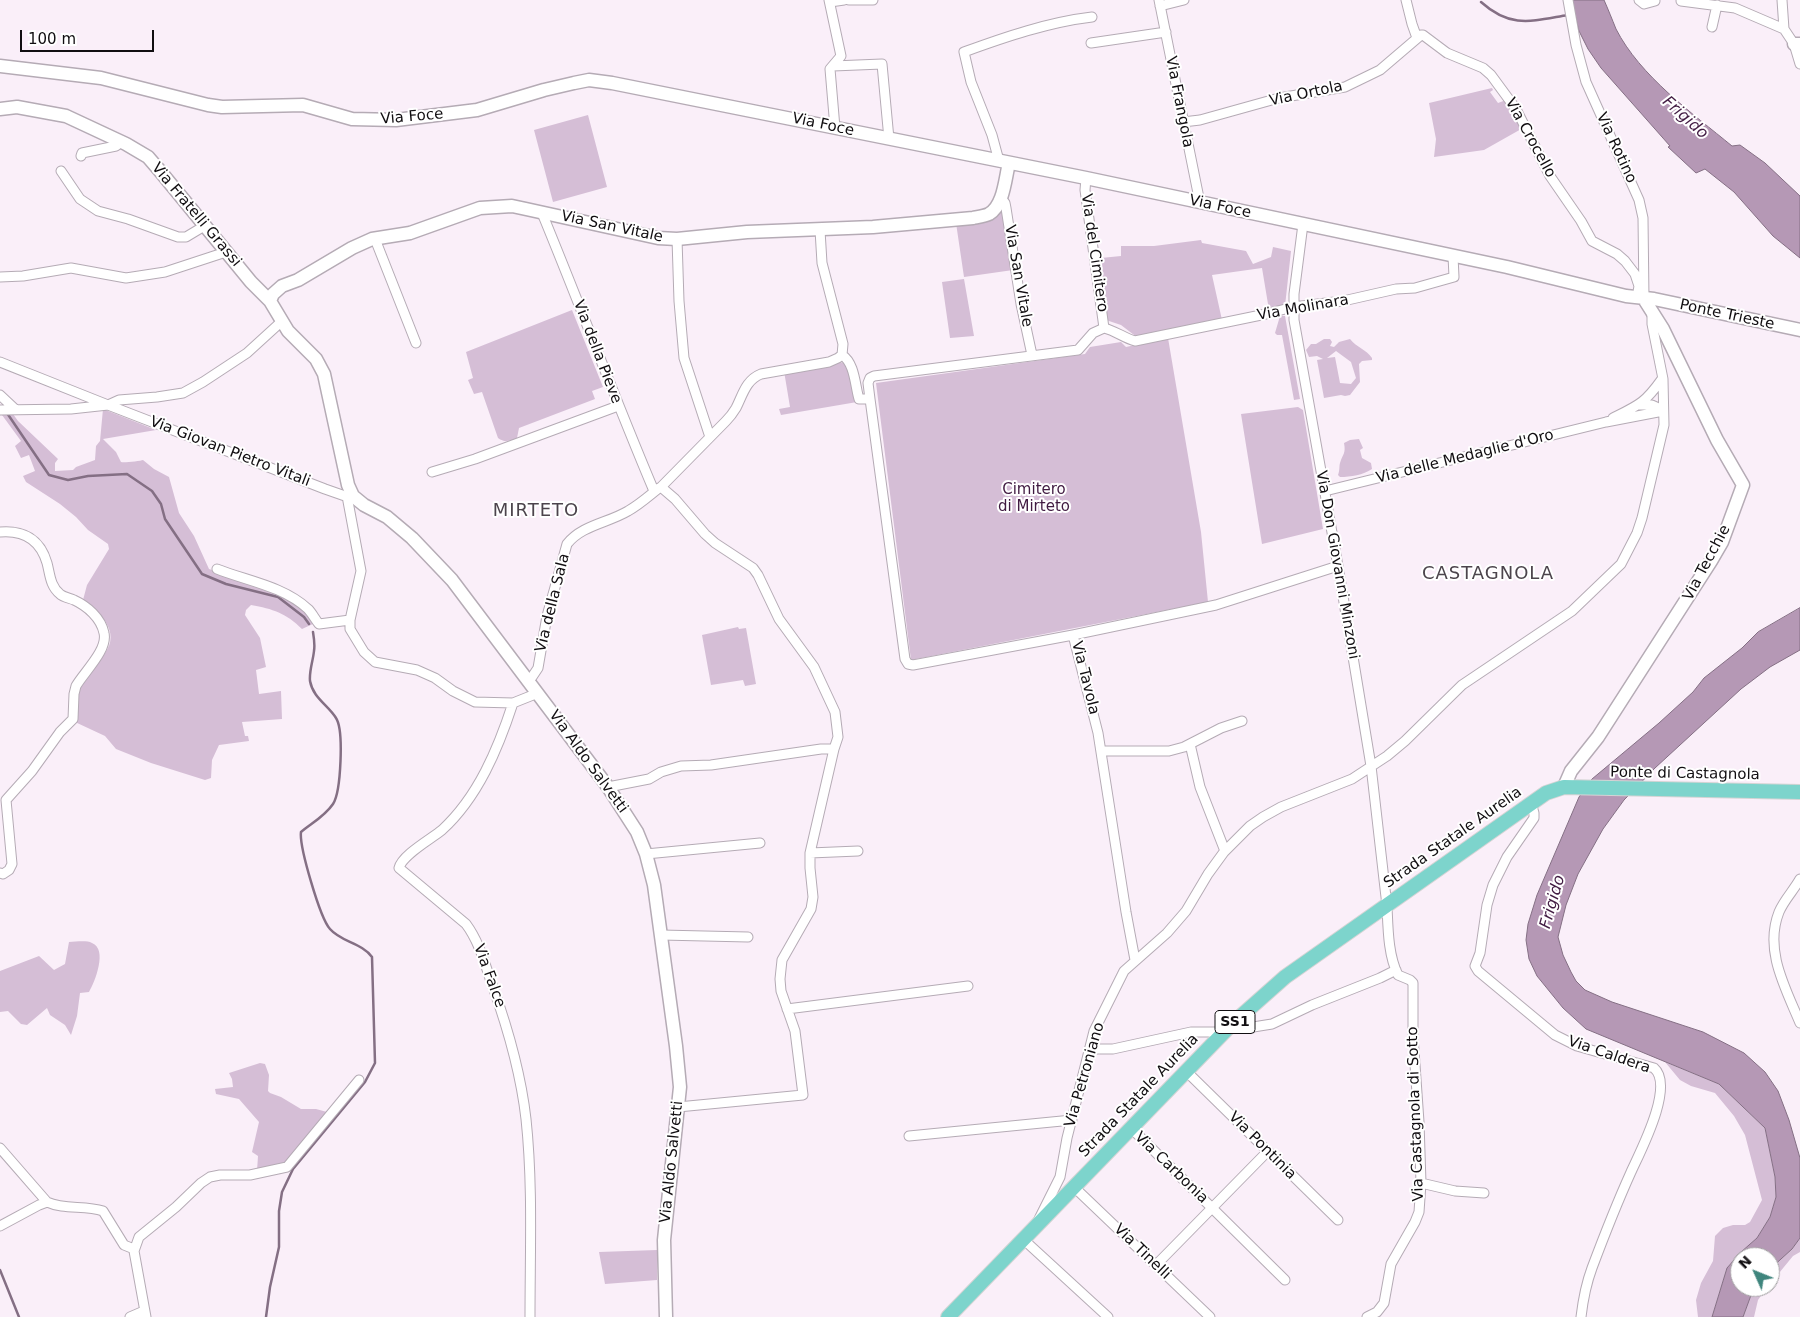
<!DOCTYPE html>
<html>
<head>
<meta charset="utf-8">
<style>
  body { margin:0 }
  #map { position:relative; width:1800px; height:1317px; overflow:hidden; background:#faeff9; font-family:"DejaVu Sans",sans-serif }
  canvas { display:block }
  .north { position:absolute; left:1730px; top:1247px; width:50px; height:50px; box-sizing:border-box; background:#fff; border:1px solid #a09fa0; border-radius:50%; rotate:314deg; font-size:14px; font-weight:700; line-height:20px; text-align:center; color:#110e11 }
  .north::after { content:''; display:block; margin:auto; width:18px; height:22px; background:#3f857d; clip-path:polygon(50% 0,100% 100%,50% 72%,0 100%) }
  .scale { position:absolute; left:20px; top:30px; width:134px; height:22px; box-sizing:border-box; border:2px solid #110e11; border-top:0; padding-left:6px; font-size:15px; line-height:18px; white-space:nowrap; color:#110e11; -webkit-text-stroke:4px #fff; paint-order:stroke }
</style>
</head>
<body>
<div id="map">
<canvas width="1800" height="1317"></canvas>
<div class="north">N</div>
<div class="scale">100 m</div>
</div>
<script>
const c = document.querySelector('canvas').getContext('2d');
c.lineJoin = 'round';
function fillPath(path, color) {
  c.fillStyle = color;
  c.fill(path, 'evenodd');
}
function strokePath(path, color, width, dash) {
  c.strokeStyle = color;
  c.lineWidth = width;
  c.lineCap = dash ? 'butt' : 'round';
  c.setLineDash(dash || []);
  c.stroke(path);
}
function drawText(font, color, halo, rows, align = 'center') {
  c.font = font + ' "DejaVu Sans",sans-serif';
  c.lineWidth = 4;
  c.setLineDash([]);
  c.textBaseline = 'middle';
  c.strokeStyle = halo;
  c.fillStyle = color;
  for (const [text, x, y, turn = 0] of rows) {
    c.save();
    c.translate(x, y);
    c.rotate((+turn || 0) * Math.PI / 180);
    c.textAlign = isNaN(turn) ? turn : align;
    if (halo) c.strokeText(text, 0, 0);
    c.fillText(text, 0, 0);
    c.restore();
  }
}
fillPath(new Path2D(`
  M 1492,88 L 1493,90 L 1490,92 L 1498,103 L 1506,100 L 1523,128 L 1484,150 L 1434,157 L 1436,139 L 1429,103 Z
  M 588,115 L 607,187 L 553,202 L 534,130 Z
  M 1003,210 L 1013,270 L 964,277 L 956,223 C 972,222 990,223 1003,210 Z
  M 1201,240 L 1202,243 L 1246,251 L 1253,264 L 1271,257 L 1273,247 L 1291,251 L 1285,306 L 1269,310 L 1262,268 L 1212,275 L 1222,320 L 1138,338 L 1121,325 L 1106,320 L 1101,258 L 1121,256 L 1121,246 L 1154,246 Z
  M 964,279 L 974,336 L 950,338 L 942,282 Z
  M 572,310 L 603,387 L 592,391 L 595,399 L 519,428 L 517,438 C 509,441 505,443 498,438 L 482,392 L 474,394 L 468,380 L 473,378 L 466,352 Z
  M 1280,316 L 1285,316 L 1300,399 L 1294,400 L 1282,335 L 1277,335 L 1275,333 Z
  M 1168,338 L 1201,532 L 1208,602 L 911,660 L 876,383 L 1085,354 L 1090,347 L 1121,342 L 1126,347 Z
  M 1324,339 L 1330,339 L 1332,342 L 1330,346 L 1334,347 L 1339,342 L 1350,339 C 1357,348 1366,349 1372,358 L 1372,360 L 1362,361 L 1359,364 L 1360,382 L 1350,395 L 1345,396 L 1341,395 L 1324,398 L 1317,360 L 1323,359 L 1317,356 L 1309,357 L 1306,350 L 1311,344 L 1316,344 ZM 1336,351 L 1351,362 L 1356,378 L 1351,384 L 1340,383 L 1335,357 L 1327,358 Z
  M 838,362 L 847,364 L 857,402 L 781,415 L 779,409 L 790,407 L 784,371 Z
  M 1298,407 L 1303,410 L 1323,529 L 1262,544 L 1241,414 Z
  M 103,409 L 156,430 L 103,439 L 116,452 L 121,462 C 123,463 141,461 143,460 L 154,469 L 169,477 L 179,513 L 194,536 L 209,569 L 275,591 L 297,602 L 315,623 L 302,629 C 286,613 273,609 251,605 L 246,610 L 245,615 L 260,638 L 266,667 L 256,670 L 259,694 L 281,691 L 282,719 L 242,722 L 245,736 L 248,736 L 249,741 L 219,745 L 212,760 L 211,778 L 205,780 L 151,763 L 116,749 L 105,736 L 75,722 C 77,709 76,693 84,681 C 90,671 99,663 105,653 C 121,632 100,612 83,600 L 87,585 L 109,549 L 108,544 L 88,530 L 76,517 L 60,504 L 26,482 L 23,476 L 35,471 L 29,455 L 21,458 L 15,446 L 21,441 L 2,415 L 3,413 L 13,414 L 18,421 L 58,459 L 55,463 L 55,471 L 73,470 L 76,467 L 95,460 L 96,446 L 100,441 Z
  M 1359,439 L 1363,448 L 1360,450 L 1362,458 L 1371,463 L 1372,469 C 1363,475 1351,477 1340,477 L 1338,475 C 1340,470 1339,466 1340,463 C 1343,453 1346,454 1344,443 L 1350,440 Z
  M 738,627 L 739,629 L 746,628 L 756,684 L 745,686 L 743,680 L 711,685 L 702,635 Z
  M 69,942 C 76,942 86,940 92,943 C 108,949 95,982 89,992 L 80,993 L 77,1016 L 71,1035 L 65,1025 L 50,1015 L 47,1008 L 27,1025 L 21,1024 L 8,1011 L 0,1012 L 0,971 L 39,956 L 54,970 L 65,964 Z
  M 1665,1062 L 1719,1084 L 1765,1128 L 1775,1177 L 1776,1197 L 1770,1217 L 1757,1238 L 1741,1252 L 1727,1268 L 1712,1317 L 1698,1317 L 1696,1300 L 1701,1283 L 1713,1261 L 1715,1236 L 1723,1228 L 1733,1225 L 1745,1225 L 1750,1222 L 1762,1200 L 1745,1135 L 1734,1116 L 1715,1093 L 1691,1086 L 1680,1080 Z
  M 260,1063 L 265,1064 L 269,1075 L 268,1091 L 270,1093 L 281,1097 L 301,1109 L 316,1109 L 327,1112 L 283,1165 L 257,1171 L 258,1156 L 252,1152 L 259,1122 L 239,1099 L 216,1094 L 215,1089 L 233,1087 L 232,1079 L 229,1073 Z
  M 1800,1238 L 1800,1252 L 1793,1256 L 1770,1284 L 1770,1269 L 1792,1249 Z
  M 657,1250 L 657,1280 L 605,1284 L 599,1252 Z
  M 1754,1287 L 1767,1287 L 1758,1300 L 1754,1317 L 1743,1317 Z`), '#d5bed6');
const water = new Path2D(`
  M 1572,0 L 1604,0 C 1608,9 1612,19 1616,29 C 1640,76 1692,113 1732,146 L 1740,145 L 1765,163 L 1800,196 L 1800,258 L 1773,236 L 1734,192 L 1705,169 L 1696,173 L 1668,147 L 1670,146 L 1601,68 L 1588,49 L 1579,31 Z
  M 1800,608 L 1800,650 L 1770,667 L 1741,689 L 1655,768 L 1624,800 L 1603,829 L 1578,874 L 1566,905 L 1558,937 L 1563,955 L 1571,972 L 1576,981 L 1585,990 L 1612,1002 L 1703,1032 L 1744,1053 L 1765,1072 L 1778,1091 L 1789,1120 L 1800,1158 L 1800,1238 L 1792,1249 L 1770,1269 L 1770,1257 L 1740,1257 L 1740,1287 L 1754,1287 L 1743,1317 L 1712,1317 L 1727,1268 L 1741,1252 L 1757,1238 L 1770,1217 L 1776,1197 L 1775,1177 L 1765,1128 L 1719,1084 L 1586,1029 L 1563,1008 L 1537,976 L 1529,959 L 1526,940 L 1528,924 L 1537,895 L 1579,797 L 1592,779 L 1659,723 L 1693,692 L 1704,678 L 1742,648 L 1758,632 Z`);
fillPath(water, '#b598b5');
strokePath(water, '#846f84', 1);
strokePath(new Path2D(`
  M 1481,2 C 1511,29 1532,21 1568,15
  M 7,413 L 49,475 L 68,480 L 88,476 L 127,474 L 152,491 L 161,504 L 165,519 L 202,574 L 226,584 L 278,597 L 304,617 L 309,624
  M 0,1270 L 19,1317
  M 266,1317 L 270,1287 L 279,1247 L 279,1211 L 282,1192 L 293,1169 L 365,1082 L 375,1063 L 372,957 C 362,943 341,942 330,929 C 320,918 299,846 301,832 C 312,823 325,816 333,804 C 341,792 344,730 336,718 C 328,705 313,698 310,681 C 309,671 313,661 314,651 C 315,645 314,638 313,632`), '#846f84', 2.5);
const street = new Path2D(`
  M 829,0 L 841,56 L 830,69 L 835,128
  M 849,0 L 873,0
  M 1159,0 L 1200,203
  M 1406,0 L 1412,24 L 1417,38
  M 1568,0 L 1576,45 L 1586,82 L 1639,200 L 1643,218 L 1644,299
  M 1639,0 L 1644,4 L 1655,1
  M 1782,0 L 1784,29 L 1794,44 L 1800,64
  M 1681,1 L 1735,8 L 1784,29
  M 830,2 L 844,0
  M 1160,6 L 1184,0
  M 1712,27 L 1717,5
  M 1091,43 L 1166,32
  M 833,66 L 882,64 L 889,139
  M 1183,122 L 1200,120 L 1279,98 L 1345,87 L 1380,70 L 1421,35 L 1423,35 L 1447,53 L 1483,68 L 1491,75 L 1516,109 L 1550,176 L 1581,221 L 1592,241 L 1617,254 L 1625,261 L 1635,274 L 1639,286 L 1637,298
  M 81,156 L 82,153 L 116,146 L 122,141
  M 999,161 L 992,135 L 971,82 L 964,52 C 1005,37 1049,22 1092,17
  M 61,171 L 80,199 L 98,211 L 128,219 L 178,237 L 186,237 L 206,225
  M 1086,178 L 1085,190 L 1104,328
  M 1001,198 L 1005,203 L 1006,208 L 1021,304 L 1032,355
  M 542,213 C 580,305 615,399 654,491
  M 1303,224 L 1294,294 L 1294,320 L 1338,566 L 1371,766 L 1387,906 C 1388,928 1388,955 1398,975 L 1410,980 L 1413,983 L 1413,1036 L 1419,1122 L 1421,1183 L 1419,1212 L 1415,1222 L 1391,1264 L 1384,1303 L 1377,1312 L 1367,1317
  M 820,230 L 822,263 L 843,344 L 842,355 C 855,363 855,386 859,399 L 870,399
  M 375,239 L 416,343
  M 677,239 L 679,301 L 684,358 L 710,437
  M 0,277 L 23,276 L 71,268 L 126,278 L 165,272 L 226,252
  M 1104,328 L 1093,333 L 1078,350 L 874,376 L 870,378 L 868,383 L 870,399 L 905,659 L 908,664 L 913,665 L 1073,635 L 1216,605 L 1338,566
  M 1104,328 C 1116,331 1124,338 1135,341 L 1266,314 L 1293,307 L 1343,301 L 1396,289 L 1415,288 L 1454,277 L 1453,256
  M 0,362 L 108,405 L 325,489 L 345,496 L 353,496
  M 0,395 L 16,410
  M 1640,405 L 1652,405 L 1663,410
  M 0,410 L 71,409 L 108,405 L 119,400 L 157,397 L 183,393 L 203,382 L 247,353 L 281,322
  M 1613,418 C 1639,405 1645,403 1662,379
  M 432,472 L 475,459 L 618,406
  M 1325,491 L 1606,422 L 1658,412 L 1663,410
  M 347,496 L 361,571 L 350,620 L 350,629 L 364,652 L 375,662 L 417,670 L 435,678 L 453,691 L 475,702 L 513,703
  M 0,532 C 23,530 40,539 47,563 C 50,574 50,586 60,594 C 63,597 69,598 74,600 C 87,606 101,618 104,633 C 108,650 84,672 76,686 L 74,694 L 73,719 L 60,732 L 32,771 L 6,800 L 12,864 L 9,870 L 3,874 L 0,873
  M 217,569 C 247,581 283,586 308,609 C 312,613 315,619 319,624 L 350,620
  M 1073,635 L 1098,733 L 1126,912 L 1135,960
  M 528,680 L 532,677 L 538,668 L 547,616 L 567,544 C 582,525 608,523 628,511 C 639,505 649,496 659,488
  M 1190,744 L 1200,787 L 1225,851
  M 1101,751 L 1169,751 L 1184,747 L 1221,728 L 1242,721
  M 608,787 L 649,779 L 661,772 L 681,766 L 711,765 L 821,749 L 834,749
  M 1531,803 L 1534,813 L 1534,818 L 1507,857 L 1493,885 L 1487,905 L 1480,953 L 1475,966 L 1478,971 L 1555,1035 L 1577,1046 L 1654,1068 C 1675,1086 1640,1152 1631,1172 C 1617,1203 1604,1236 1592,1268 C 1586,1284 1583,1300 1581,1317
  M 810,853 L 858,851
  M 646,854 L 760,843
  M 1800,879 C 1794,890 1784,900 1779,912 C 1764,950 1785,987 1800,1023
  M 661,935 L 748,937
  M 787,1009 L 968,986
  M 1232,1024 L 1247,1028 L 1272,1024 L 1312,1005 L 1380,978 L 1396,970
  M 1090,1049 L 1113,1049 L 1191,1032 L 1225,1032
  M 1186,1071 L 1338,1220
  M 678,1107 L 803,1095 L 795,1031 L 781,991 L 780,979 L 782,960 L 811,909 L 813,897 L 810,868 L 810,853 L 834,749 L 838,737 L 835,712 L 814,667 L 779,619 L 758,575 L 753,568 L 715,543 L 705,534 L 675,499 L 661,487 L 726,421 C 730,417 733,413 736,408 C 743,394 746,380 761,374 L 829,362 L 838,358 L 842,355
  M 1131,1128 L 1285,1280
  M 909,1136 L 1072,1120
  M 0,1148 L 47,1202
  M 1421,1183 L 1455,1191 L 1484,1193
  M 1074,1187 L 1210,1317
  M 1039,1219 L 1060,1177 L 1067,1138 L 1094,1031 L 1124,971 L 1167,933 L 1186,911 L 1208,874 L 1224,852 L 1250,826 L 1263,817 L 1281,807 L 1352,779 L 1387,756 L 1405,741 L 1462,685 L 1572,611 L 1621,564 L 1637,533 L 1642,518 L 1664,425 L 1663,379 L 1652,324 L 1652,314
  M 0,1226 L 39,1205 L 47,1202 C 64,1210 85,1205 103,1211 L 124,1245 L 134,1249
  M 1023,1239 L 1108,1317
  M 1156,1265 L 1267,1152
  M 130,1317 L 144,1311
  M 146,1317 L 134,1251 L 139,1237 L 176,1207 L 201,1183 L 210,1177 L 220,1175 L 250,1175 L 287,1167 L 359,1080
  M 530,1317 C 530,1251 533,1185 526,1119 C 521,1075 508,1029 493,987 C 485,965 480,943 466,924 L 399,868 C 402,855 431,839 442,830 C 478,797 498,749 513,703 L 538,693`);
const secondary = new Path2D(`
  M 1794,44 L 1800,44
  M 0,66 L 101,78 L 208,105 L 222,107 L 303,105 L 352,119 L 396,120 L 477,110 L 544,90 L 574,83 L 589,80 L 612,83 L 1086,178 L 1507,267 L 1626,296 L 1654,299 L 1800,330
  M 0,109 L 17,107 L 66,116 L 126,144 L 148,157 L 160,171 L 251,282 L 270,301 L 288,331 L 316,359 L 324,374 L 348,485 L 353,496 L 364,505 L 387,517 L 412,538 L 452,580 L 608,787 L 637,832 L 646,854 L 654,885 L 676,1046 L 680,1087 L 664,1240 L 666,1317
  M 270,301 L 273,294 L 282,286 L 298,280 L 352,248 L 372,239 L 410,233 L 480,208 L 512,206 L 526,209 L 658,238 L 677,239 L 747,232 L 873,227 L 973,218 C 978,217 985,216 989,214 C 1004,205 1005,179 1009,163
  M 1564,787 L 1571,771 L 1598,737 L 1711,561 L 1722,542 L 1743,485 L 1717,440 L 1663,329 L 1644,299`);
const primary = new Path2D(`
  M 948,1317 L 1232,1024 L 1285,977 L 1546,793 L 1564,787 L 1800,792`);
strokePath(street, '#b5abb5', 11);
strokePath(secondary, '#b5abb5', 15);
strokePath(primary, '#d4d4d4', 16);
strokePath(street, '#fff', 9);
strokePath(secondary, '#fff', 12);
strokePath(primary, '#7dd4cc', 14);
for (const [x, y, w] of [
  [1235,1022,40]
]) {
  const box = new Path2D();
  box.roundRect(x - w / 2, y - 11.5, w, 23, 4);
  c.fillStyle = '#fff';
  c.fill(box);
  strokePath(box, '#110e11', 1);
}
drawText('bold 14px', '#110e11', null, [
  ["SS1",1235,1022]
]);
drawText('15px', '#110e11', '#fff', [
  ["Via Ortola",1306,94,-12],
  ["Via Frangola",1179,102,79],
  ["Via Foce",412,117,-5],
  ["Via Foce",823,125,12],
  ["Via Crocello",1530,138,61],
  ["Via Rotino",1616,148,65],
  ["Via Foce",1220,207,12],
  ["Via Fratelli Grassi",196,215,50],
  ["Via San Vitale",612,227,12],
  ["Via del Cimitero",1094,253,82],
  ["Via San Vitale",1018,276,80],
  ["Via Molinara",1303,308,-10],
  ["Ponte Trieste",1727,315,12],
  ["Via della Pieve",597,352,69],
  ["Via Giovan Pietro Vitali",230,452,21],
  ["Via delle Medaglie d'Oro",1465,457,-14],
  ["Via Tecchie",1707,563,-62],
  ["Via Don Giovanni Minzoni",1337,565,80],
  ["Via della Sala",553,603,-76],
  ["Via Tavola",1085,678,76],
  ["Via Aldo Salvetti",588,762,54],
  ["Ponte di Castagnola",1685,774,1],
  ["Strada Statale Aurelia",1453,838,-35],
  ["Via Falce",489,976,70],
  ["Via Caldera",1609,1055,19],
  ["Via Petroniano",1085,1075,-74],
  ["Strada Statale Aurelia",1139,1096,-46],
  ["Via Castagnola di Sotto",1416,1114,-92],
  ["Via Pontinia",1262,1146,45],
  ["Via Aldo Salvetti",672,1162,-84],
  ["Via Carbonia",1171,1168,44],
  ["Via Tinelli",1142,1252,44]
]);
drawText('15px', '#401a41', '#fff', [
  ["Cimitero",1034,490],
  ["di Mirteto",1034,507]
]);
drawText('italic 16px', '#421c43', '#fff', [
  ["Frigido",1685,118,42],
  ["Frigido",1553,902,-74]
]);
c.letterSpacing = '1px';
drawText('18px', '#4c444c', '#fff', [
  ["MIRTETO",536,511],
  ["CASTAGNOLA",1488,574]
]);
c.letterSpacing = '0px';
</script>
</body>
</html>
